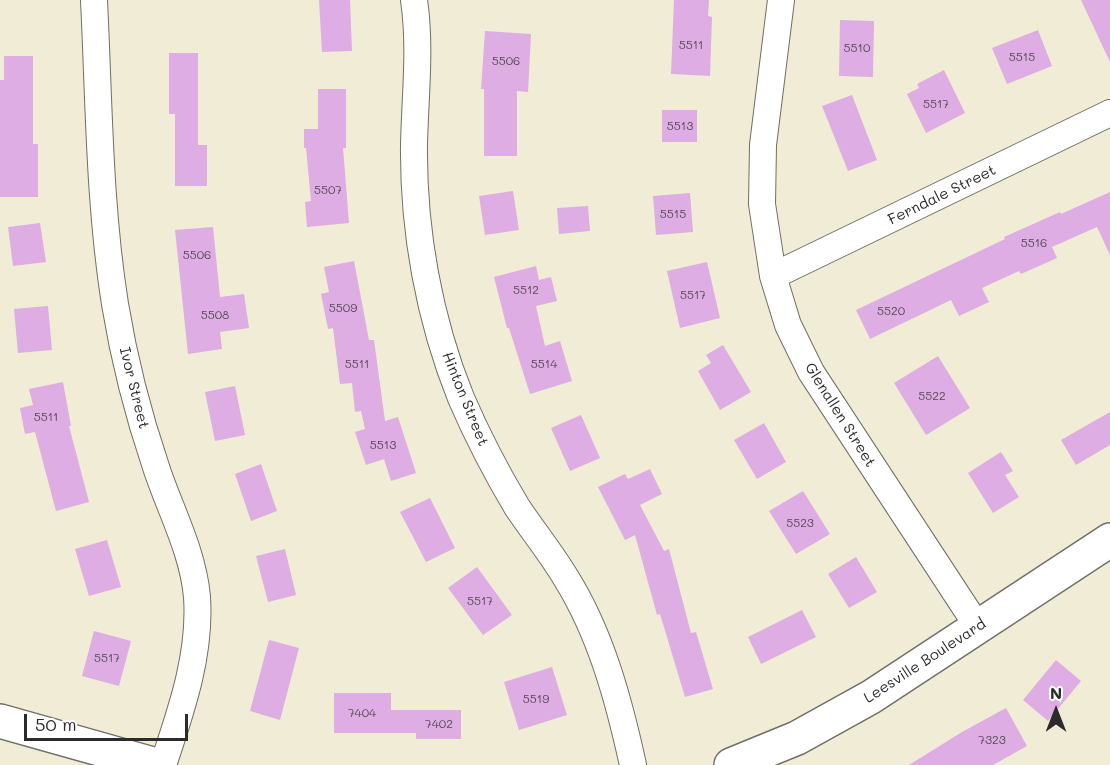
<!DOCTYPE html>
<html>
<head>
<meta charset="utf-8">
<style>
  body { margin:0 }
  #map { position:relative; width:1110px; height:765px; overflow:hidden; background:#f1ecd5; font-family:Mali,sans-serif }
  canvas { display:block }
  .north { position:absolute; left:1026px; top:681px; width:60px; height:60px; -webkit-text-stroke:4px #fff; paint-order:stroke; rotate:0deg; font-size:16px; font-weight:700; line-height:24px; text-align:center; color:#2b2b2b }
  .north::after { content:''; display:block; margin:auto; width:21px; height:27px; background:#2b2b2b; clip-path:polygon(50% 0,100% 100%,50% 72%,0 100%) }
  .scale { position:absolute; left:24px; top:714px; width:164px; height:27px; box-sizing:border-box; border:3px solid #2b2b2b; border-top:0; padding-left:8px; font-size:18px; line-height:21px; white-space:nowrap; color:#2b2b2b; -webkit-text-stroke:4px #fff; paint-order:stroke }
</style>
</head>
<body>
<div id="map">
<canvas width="1110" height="765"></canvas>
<div class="north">N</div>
<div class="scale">50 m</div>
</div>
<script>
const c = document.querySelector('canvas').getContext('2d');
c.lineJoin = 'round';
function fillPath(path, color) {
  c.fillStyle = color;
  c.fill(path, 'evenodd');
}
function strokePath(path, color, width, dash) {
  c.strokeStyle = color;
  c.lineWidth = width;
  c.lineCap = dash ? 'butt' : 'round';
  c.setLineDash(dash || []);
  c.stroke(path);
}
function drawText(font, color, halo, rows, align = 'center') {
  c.font = font + ' Mali,sans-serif';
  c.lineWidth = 6;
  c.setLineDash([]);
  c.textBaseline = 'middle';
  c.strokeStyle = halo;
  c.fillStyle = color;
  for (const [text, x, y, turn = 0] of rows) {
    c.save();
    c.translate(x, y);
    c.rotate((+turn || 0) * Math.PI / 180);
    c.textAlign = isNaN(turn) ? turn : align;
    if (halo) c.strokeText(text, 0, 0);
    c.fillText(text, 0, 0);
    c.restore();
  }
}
fillPath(new Path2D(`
  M 319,0 L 350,0 L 352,51 L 322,52 Z
  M 674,0 L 709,0 L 708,16 L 712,17 L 710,76 L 671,74 Z
  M 1081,0 L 1110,0 L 1110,62 Z
  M 840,20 L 874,21 L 873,77 L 839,76 Z
  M 1038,30 L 1052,66 L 1007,84 L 992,48 Z
  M 485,31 L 531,34 L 528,92 L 517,91 L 517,156 L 484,156 L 484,89 L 481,89 Z
  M 169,53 L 198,53 L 198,145 L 207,145 L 207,186 L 175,186 L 175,114 L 169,114 Z
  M 4,56 L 33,56 L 33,144 L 38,144 L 38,197 L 0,197 L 0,80 L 4,80 Z
  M 944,70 L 965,113 L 926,133 L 907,94 L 919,88 L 917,84 Z
  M 318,89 L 346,89 L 346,148 L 343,148 L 349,223 L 307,227 L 305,202 L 311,201 L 306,148 L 304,148 L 304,129 L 318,129 Z
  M 852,95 L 877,160 L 848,171 L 822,106 Z
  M 662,110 L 697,110 L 697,142 L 662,142 Z
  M 513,191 L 519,230 L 485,235 L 479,196 Z
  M 1110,192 L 1110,255 L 1097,227 L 1052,247 L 1057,258 L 1021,274 L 1019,271 L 982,288 L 989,302 L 959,316 L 951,300 L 870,339 L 856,310 L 1005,239 L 1004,237 L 1060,212 L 1061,214 Z
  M 690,193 L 693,232 L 656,235 L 653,196 Z
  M 588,206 L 590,231 L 559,234 L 557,208 Z
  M 40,223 L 46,262 L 13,266 L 8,227 Z
  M 213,227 L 220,297 L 244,294 L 249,328 L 220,332 L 222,349 L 188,354 L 175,230 Z
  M 354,261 L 369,340 L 374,340 L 385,421 L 398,417 L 416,473 L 391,481 L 384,459 L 366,465 L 355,432 L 365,429 L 361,411 L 355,412 L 352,383 L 340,384 L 333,328 L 328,329 L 321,294 L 329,292 L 324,267 Z
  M 707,262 L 720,318 L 680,328 L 667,271 Z
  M 536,266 L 539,280 L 551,277 L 557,301 L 536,306 L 545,346 L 560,341 L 572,381 L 530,394 L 509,328 L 507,328 L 494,277 Z
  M 48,306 L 52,350 L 18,353 L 14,309 Z
  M 723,345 L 751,392 L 720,410 L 698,371 L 711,363 L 706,355 Z
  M 938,356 L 970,408 L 926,435 L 894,383 Z
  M 63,382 L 71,426 L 69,426 L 89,502 L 56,511 L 35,432 L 25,434 L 20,408 L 33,405 L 29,389 Z
  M 235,386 L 245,435 L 215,441 L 205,392 Z
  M 1110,412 L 1110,445 L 1076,465 L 1061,440 Z
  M 581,415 L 600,458 L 570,471 L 551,428 Z
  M 764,423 L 786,462 L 757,479 L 734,440 Z
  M 1001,452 L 1013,471 L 1005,475 L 1019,497 L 993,513 L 968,473 Z
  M 261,464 L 277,511 L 251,521 L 235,474 Z
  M 650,469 L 662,494 L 640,505 L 664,551 L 669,549 L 691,633 L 696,632 L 713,689 L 685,697 L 660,614 L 657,615 L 635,535 L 625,540 L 598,487 L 625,474 L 628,479 Z
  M 803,491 L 830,534 L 796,554 L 769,511 Z
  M 430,498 L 455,548 L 426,562 L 400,512 Z
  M 107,540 L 121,587 L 89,596 L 75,549 Z
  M 285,549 L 296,595 L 268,602 L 256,556 Z
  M 856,557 L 877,592 L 849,608 L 828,574 Z
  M 477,567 L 512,615 L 483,635 L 448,588 Z
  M 802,610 L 816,637 L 761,664 L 748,637 Z
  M 94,631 L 131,641 L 119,686 L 82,676 Z
  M 269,640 L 299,648 L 280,720 L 250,711 Z
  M 1056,660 L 1081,681 L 1048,721 L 1023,700 Z
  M 552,667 L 567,715 L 519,730 L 504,682 Z
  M 334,693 L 391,693 L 391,710 L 461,710 L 461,739 L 416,739 L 416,733 L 334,733 Z
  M 1006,708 L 1027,746 L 993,765 L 909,765 L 962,732 Z`), '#deade3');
const minor = new Path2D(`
  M 94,0 C 99,101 99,204 115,304 C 124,359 138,414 156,467 C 170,510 193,551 197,597 C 201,655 181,711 163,765
  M 414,0 C 421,48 415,96 414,145 C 413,230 429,319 461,398 C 477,435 496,472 517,507 C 533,531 551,553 566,578 C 601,634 619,701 633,765
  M 781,0 L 763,145 L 762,204 L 773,276 L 788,325 L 811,372 L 978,627
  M 773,276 L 1110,113`);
const tertiary = new Path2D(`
  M 0,721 L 156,765
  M 731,765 L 797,738 L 871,697 L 1110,540`);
strokePath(minor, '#706f66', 28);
strokePath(tertiary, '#706f66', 36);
strokePath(minor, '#fff', 26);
strokePath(tertiary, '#fff', 33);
drawText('12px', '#584c59', null, [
  ["5511",691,45],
  ["5510",857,48],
  ["5515",1022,57],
  ["5506",506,61],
  ["5517",936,104],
  ["5513",680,126],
  ["5507",328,190],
  ["5515",673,214],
  ["5516",1034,243],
  ["5506",197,255],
  ["5512",526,290],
  ["5517",693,295],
  ["5509",343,308],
  ["5520",891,311],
  ["5508",215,315],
  ["5511",357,364],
  ["5514",544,364],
  ["5522",932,396],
  ["5511",46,417],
  ["5513",383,445],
  ["5523",800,523],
  ["5517",480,601],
  ["5517",107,658],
  ["5519",536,699],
  ["7404",362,713],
  ["7402",439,724],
  ["7323",992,740]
]);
drawText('15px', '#2b2b2b', '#fff', [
  ["Ferndale Street",942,195,-26],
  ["Ivor Street",134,388,76],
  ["Hinton Street",465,399,68],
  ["Glenallen Street",840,415,58],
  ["Leesville Boulevard",925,661,-33]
]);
</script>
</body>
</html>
